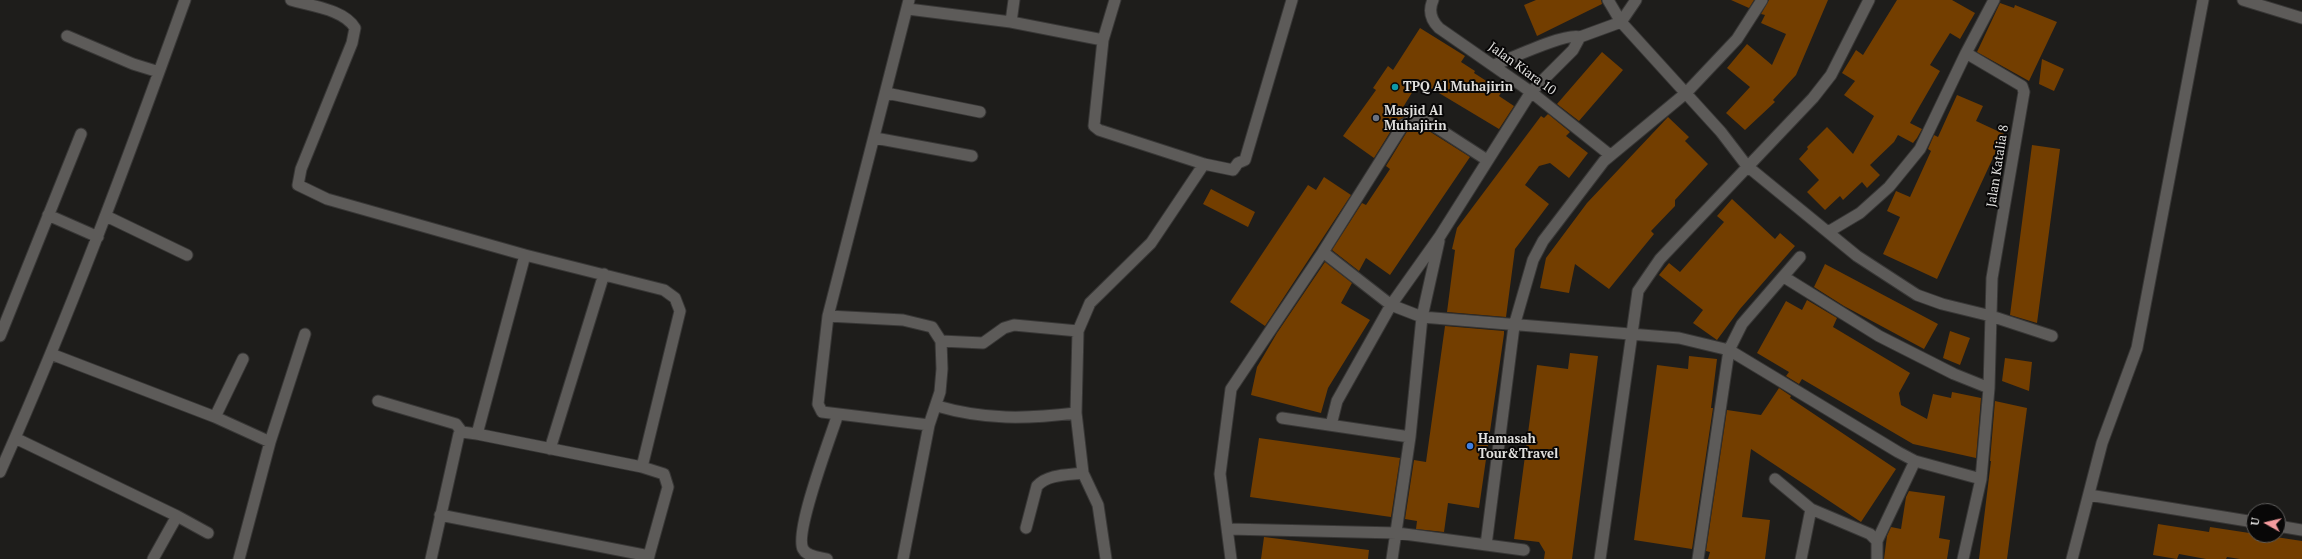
<!DOCTYPE html>
<html>
<head>
<meta charset="utf-8">
<style>
  body { margin:0 }
  #map { position:relative; width:2302px; height:559px; overflow:hidden; background:#1e1d1b; font-family:"PT Serif",serif }
  canvas { display:block }
  .north { position:absolute; left:2246px; top:503px; width:40px; height:40px; box-sizing:border-box; background:#080707; border:1px solid #5f5e5d; border-radius:50%; rotate:278deg; font-size:11px; font-weight:700; line-height:16px; text-align:center; color:#e1e0de }
  .north::after { content:''; display:block; margin:auto; width:14px; height:18px; background:#f59b9e; clip-path:polygon(50% 0,100% 100%,50% 72%,0 100%) }
</style>
</head>
<body>
<div id="map">
<canvas width="2302" height="559"></canvas>
<div class="north">U</div>
</div>
<script>
const c = document.querySelector('canvas').getContext('2d');
c.lineJoin = 'round';
function fillPath(path, color) {
  c.fillStyle = color;
  c.fill(path, 'evenodd');
}
function strokePath(path, color, width, dash) {
  c.strokeStyle = color;
  c.lineWidth = width;
  c.lineCap = dash ? 'butt' : 'round';
  c.setLineDash(dash || []);
  c.stroke(path);
}
function drawText(font, color, halo, rows, align = 'center') {
  c.font = font + ' "PT Serif",serif';
  c.lineWidth = 4;
  c.setLineDash([]);
  c.textBaseline = 'middle';
  c.strokeStyle = halo;
  c.fillStyle = color;
  for (const [text, x, y, turn = 0] of rows) {
    c.save();
    c.translate(x, y);
    c.rotate((+turn || 0) * Math.PI / 180);
    c.textAlign = isNaN(turn) ? turn : align;
    if (halo) c.strokeText(text, 0, 0);
    c.fillText(text, 0, 0);
    c.restore();
  }
}
fillPath(new Path2D(`
  M 1536,0 L 1601,0 L 1602,4 L 1537,36 L 1524,5 Z
  M 1731,0 L 1754,0 L 1749,8 Z
  M 1769,0 L 1828,0 L 1796,75 L 1773,100 L 1775,102 L 1745,130 L 1726,113 L 1750,87 L 1727,68 L 1747,44 L 1772,65 L 1786,34 L 1761,23 L 1765,15 L 1761,14 Z
  M 1897,0 L 1952,0 L 1975,13 L 1960,39 L 1950,33 L 1930,65 L 1940,71 L 1910,123 L 1922,129 L 1917,138 L 1913,143 L 1898,135 L 1894,142 L 1870,165 L 1880,175 L 1867,188 L 1862,182 L 1843,200 L 1840,196 L 1825,210 L 1807,192 L 1819,180 L 1799,159 L 1808,149 L 1807,147 L 1827,127 L 1853,154 L 1874,116 L 1844,95 L 1855,81 L 1842,73 L 1856,50 L 1863,55 Z
  M 2000,3 L 2014,8 L 2015,5 L 2057,22 L 2029,81 L 1977,52 Z
  M 1420,28 L 1465,56 L 1461,62 L 1475,71 L 1474,73 L 1502,91 L 1499,96 L 1514,106 L 1499,129 L 1419,81 L 1402,109 L 1410,114 L 1397,121 L 1374,158 L 1343,136 L 1376,90 L 1373,88 L 1388,66 L 1393,70 Z
  M 1602,52 L 1623,70 L 1579,121 L 1557,104 Z
  M 2042,59 L 2064,69 L 2054,91 L 2039,84 Z
  M 1957,95 L 1983,106 L 1976,121 L 2004,134 L 1937,279 L 1883,254 L 1900,217 L 1887,211 L 1896,191 L 1910,197 L 1931,151 L 1928,149 L 1934,135 L 1938,137 Z
  M 1548,114 L 1570,132 L 1566,136 L 1588,153 L 1569,178 L 1550,163 L 1539,166 L 1525,185 L 1549,204 L 1515,249 L 1506,317 L 1447,312 L 1455,250 L 1452,249 L 1457,228 L 1541,116 L 1544,118 Z
  M 1668,117 L 1689,137 L 1685,141 L 1708,164 L 1675,200 L 1675,206 L 1651,231 L 1654,234 L 1609,289 L 1575,264 L 1569,293 L 1540,288 L 1546,258 L 1587,203 Z
  M 1421,126 L 1470,157 L 1390,275 L 1366,258 L 1359,271 L 1332,250 L 1362,203 L 1366,205 L 1390,169 L 1386,166 L 1408,130 Z
  M 2032,145 L 2060,149 L 2037,323 L 2010,315 Z
  M 1324,177 L 1351,195 L 1265,326 L 1230,302 L 1308,185 L 1316,190 Z
  M 1211,189 L 1255,212 L 1248,227 L 1203,204 Z
  M 1732,199 L 1775,239 L 1780,233 L 1795,246 L 1740,309 L 1717,340 L 1693,323 L 1703,310 L 1659,275 L 1669,263 L 1680,272 L 1724,222 L 1717,216 Z
  M 1325,262 L 1352,283 L 1341,303 L 1370,320 L 1328,388 L 1321,413 L 1251,395 L 1257,367 L 1277,333 Z
  M 1825,264 L 1938,324 L 1924,349 L 1844,306 L 1814,287 Z
  M 1807,300 L 1837,318 L 1833,327 L 1910,373 L 1899,393 L 1901,405 L 1927,419 L 1933,394 L 1951,398 L 1952,392 L 1981,398 L 1976,458 L 1913,444 L 1802,379 L 1799,384 L 1786,376 L 1789,372 L 1757,353 L 1786,301 L 1802,310 Z
  M 1445,326 L 1504,331 L 1504,334 L 1479,508 L 1448,503 L 1444,532 L 1416,529 L 1417,521 L 1405,519 L 1414,460 L 1426,462 Z
  M 1950,331 L 1970,338 L 1960,365 L 1943,358 Z
  M 1570,353 L 1598,356 L 1590,419 L 1572,559 L 1544,559 L 1545,552 L 1539,542 L 1514,539 L 1516,524 L 1537,365 L 1568,369 Z
  M 1689,356 L 1717,359 L 1711,408 L 1713,408 L 1692,549 L 1634,540 L 1657,365 L 1688,369 Z
  M 2005,358 L 2032,362 L 2029,391 L 2002,381 Z
  M 1779,388 L 1791,396 L 1790,398 L 1896,469 L 1861,522 L 1751,449 L 1742,517 L 1770,520 L 1765,559 L 1708,559 L 1710,552 L 1706,551 L 1727,410 L 1761,415 Z
  M 1995,401 L 2027,408 L 2007,559 L 1979,559 L 1991,461 L 1990,461 Z
  M 1259,438 L 1400,458 L 1391,517 L 1250,497 Z
  M 1909,491 L 1945,496 L 1939,538 L 1950,540 L 1947,559 L 1884,559 L 1887,536 L 1891,527 L 1901,529 L 1906,497 Z
  M 2158,524 L 2209,532 L 2210,527 L 2302,541 L 2302,559 L 2240,559 L 2227,557 L 2226,559 L 2206,559 L 2179,554 L 2177,559 L 2153,555 Z
  M 1264,537 L 1369,550 L 1368,559 L 1261,559 Z`), '#733e00');
const minor = new Path2D(`
  M 291,0 C 310,6 344,9 355,28 L 352,43 L 301,169 L 298,185 L 327,199 L 525,255 L 477,434 L 462,432 L 459,434 L 431,559
  M 909,0 L 828,316 L 818,404 L 822,412 L 929,425
  M 1115,0 L 1103,40 L 1094,126 L 1099,130 L 1204,164 L 1233,170 L 1238,163 L 1245,160 L 1292,0
  M 1433,0 C 1428,11 1431,20 1439,28 L 1531,92 L 1610,155
  M 1608,0 L 1621,22 L 1721,132 L 1747,166 L 1857,256 L 1917,295 L 1942,304 L 1991,316 L 2052,336
  M 2243,0 L 2302,18
  M 908,9 L 1011,22 L 1103,40
  M 1011,22 L 1014,0
  M 67,36 L 133,64 L 159,72
  M 1494,65 C 1510,59 1566,32 1580,37 L 1621,22 L 1636,0
  M 886,93 L 980,112
  M 875,138 L 972,156
  M 48,215 L 98,237
  M 106,216 L 187,255
  M 1828,232 L 1860,213 L 1889,187 L 1920,149 L 1966,53 L 1994,0
  M 1323,252 L 1391,305 L 1422,317 L 1679,338 L 1729,350 L 1898,452 L 1915,461 L 1981,479
  M 525,255 L 664,290 L 675,298 L 680,311 L 642,467
  M 1784,277 L 1879,336 L 1954,374 L 1989,388
  M 828,316 L 903,320 L 932,327 L 941,341 L 942,369 L 940,392 L 929,425 L 903,559
  M 0,336 L 81,134
  M 941,341 L 983,343 L 1004,328 L 1014,325 L 1078,331
  M 51,354 L 215,417 L 270,442
  M 378,401 L 456,424 L 462,432
  M 937,406 C 985,420 1026,419 1076,413
  M 215,417 L 243,359
  M 1282,418 L 1410,437
  M 1331,425 L 1337,401 L 1391,305 L 1440,236 L 1531,92 L 1573,50 L 1580,37
  M 477,434 L 642,467 L 664,474 L 668,487 L 648,559
  M 15,438 L 177,516 L 208,533
  M 550,449 L 604,274
  M 0,472 C 69,317 128,159 185,0
  M 1775,479 L 1811,509 L 1870,534 L 1877,541 L 1877,559
  M 2089,495 L 2254,522
  M 440,515 L 649,556
  M 2278,526 L 2302,530
  M 1026,528 L 1037,486 C 1048,474 1068,475 1083,473
  M 1228,529 L 1397,533 L 1524,550
  M 1877,541 L 1915,461
  M 1486,545 L 1514,326 L 1533,260 L 1543,241 L 1604,161 L 1686,93 L 1737,39 L 1762,0
  M 153,559 L 177,516
  M 239,559 L 270,442 L 305,334
  M 827,559 C 819,557 807,557 803,549 C 794,532 831,436 838,414
  M 1106,559 L 1098,505 L 1083,473 L 1076,413 L 1078,331 L 1090,303 L 1151,243 L 1204,164
  M 1231,559 L 1220,474 L 1231,389 L 1323,252 L 1403,125 L 1411,121 L 1422,118 L 1487,160
  M 1392,559 L 1410,437 L 1422,317 L 1439,241
  M 1600,559 L 1638,291 L 1660,259 L 1813,98 L 1831,75 L 1869,0
  M 1698,559 L 1729,350 L 1742,324 L 1800,257
  M 1801,559 L 1811,509
  M 1963,559 L 1981,479 L 1989,388 L 1992,278 L 2024,92 L 2022,86 L 1966,53
  M 2072,559 L 2102,443 L 2137,348 L 2203,0`);
strokePath(minor, '#383736', 13);
strokePath(minor, '#5d5b59', 11);
for (const [x, y, r, color] of [
  [1395,87,4,"#0f9aa8"],
  [1376,118,4,"#6b7280"],
  [1470,446,4,"#3f7fe0"]
]) {
  const dot = new Path2D();
  dot.arc(x, y, r, 0, 2 * Math.PI);
  c.fillStyle = color;
  c.fill(dot);
  strokePath(dot, '#080707', 1.5);
}
drawText('13px', '#e1e0de', '#080707', [
  ["Jalan Kiara 10",1522,69,36],
  ["Jalan Katalia 8",1998,166,-81]
]);
drawText('bold 13px', '#e1e0de', '#080707', [
  ["TPQ Al Muhajirin",1403,87],
  ["Masjid Al",1384,111],
  ["Muhajirin",1384,126],
  ["Hamasah",1478,439],
  ["Tour&Travel",1478,454]
], 'left');
</script>
</body>
</html>
